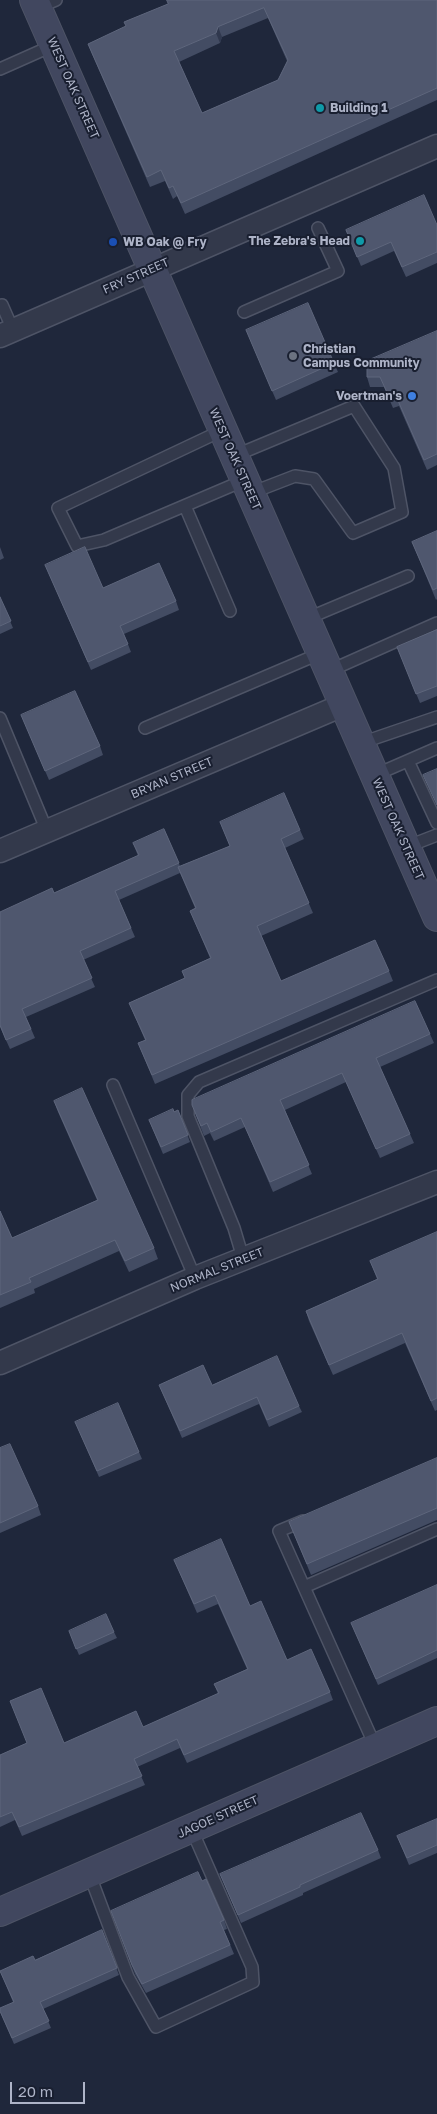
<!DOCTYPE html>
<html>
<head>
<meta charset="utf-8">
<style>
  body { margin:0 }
  #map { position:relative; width:437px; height:2114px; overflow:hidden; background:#1f273b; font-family:"Golos Text",sans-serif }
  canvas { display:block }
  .scale { position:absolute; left:10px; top:2082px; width:75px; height:22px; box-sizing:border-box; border:2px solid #aeb4c8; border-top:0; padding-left:6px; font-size:15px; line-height:18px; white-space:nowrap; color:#aeb4c8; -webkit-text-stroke:4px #191f30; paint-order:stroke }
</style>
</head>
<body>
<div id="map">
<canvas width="437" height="2114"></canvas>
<div class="scale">20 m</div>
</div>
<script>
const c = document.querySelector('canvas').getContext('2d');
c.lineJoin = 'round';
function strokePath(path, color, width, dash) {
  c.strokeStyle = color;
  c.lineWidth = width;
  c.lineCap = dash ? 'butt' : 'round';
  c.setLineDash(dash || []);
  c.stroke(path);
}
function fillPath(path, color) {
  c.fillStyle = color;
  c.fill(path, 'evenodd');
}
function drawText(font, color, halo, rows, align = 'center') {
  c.font = font + ' "Golos Text",sans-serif';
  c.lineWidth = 4;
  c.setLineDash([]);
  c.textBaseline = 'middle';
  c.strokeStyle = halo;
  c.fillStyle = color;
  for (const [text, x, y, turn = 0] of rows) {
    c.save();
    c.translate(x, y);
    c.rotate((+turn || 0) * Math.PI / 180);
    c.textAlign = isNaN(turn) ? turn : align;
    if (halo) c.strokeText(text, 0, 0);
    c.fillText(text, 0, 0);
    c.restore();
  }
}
const lane = new Path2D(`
  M 37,8 L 56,0
  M 0,69 L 54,45
  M 0,306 L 2,305 L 13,330
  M 244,312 L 338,271 L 318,228
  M 223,430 L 58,508 L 77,546 L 104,540 L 245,480
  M 234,456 L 354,406 L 394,468 L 402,512 L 353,533 L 314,479 L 295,476 L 251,493
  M 185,506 L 230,611
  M 306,619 L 408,576
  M 329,671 L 437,623
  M 0,718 L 47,831
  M 145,728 L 321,653
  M 361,743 L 437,717
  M 408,761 L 437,823
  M 375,775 L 437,748
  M 406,847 L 437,835
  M 113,1085 L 195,1278
  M 243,1258 L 234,1228 L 188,1116 L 188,1095 L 199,1082 L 437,980
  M 303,1521 L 279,1531 L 304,1587 L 437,1529
  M 304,1587 L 376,1748
  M 89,1873 L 128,1977 L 156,2027 L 253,1982 L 252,1967 L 191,1828`);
const street = new Path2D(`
  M 0,336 L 437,146
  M 0,851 L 343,705
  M 0,1363 L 195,1278 L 437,1182`);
const secondary = new Path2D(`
  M 34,0 L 437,917
  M 0,1912 L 437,1721`);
strokePath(lane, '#4e5466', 14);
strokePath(street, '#4e5466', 25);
strokePath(secondary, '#4e5466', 30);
strokePath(lane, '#33394b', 11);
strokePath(street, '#33394b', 22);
strokePath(secondary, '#41475f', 28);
fillPath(new Path2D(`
  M 437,0 L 437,100 L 185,214 L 177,196 L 173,199 L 165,181 L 150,187 L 92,54 L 88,44 L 126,27 L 168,4 ZM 268,18 L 287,61 L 278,80 L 202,113 L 179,62 L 220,43 L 222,37 Z
  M 437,225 L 437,263 L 406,277 L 394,251 L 361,266 L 346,230 Z
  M 246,330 L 334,363 L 338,372 L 276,400 Z
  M 437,331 L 437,465 L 427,470 L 399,406 L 393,408 L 384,387 L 370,387 L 367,377 Z
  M 437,531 L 437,599 L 436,600 L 412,542 Z
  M 0,547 L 4,558 L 0,560 Z
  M 45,565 L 103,588 L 176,601 L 179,610 L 124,634 L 131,652 L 91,670 Z
  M 0,597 L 13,628 L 0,634 Z
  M 437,630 L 437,696 L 420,703 L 397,647 Z
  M 21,715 L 100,746 L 103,755 L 49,780 Z
  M 220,822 L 300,830 L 304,839 L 285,848 L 313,913 L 261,936 L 281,981 L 389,971 L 393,981 L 155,1084 L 138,1043 L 145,1040 L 129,1003 L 185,978 L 182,971 L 210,958 L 190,911 L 195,908 L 180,873 L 119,900 L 135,937 L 83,960 L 95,987 L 26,1017 L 35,1038 L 10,1049 L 0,1027 L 0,912 L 54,893 L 138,856 L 133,843 L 164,829 L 180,866 L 230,846 Z
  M 430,1034 L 434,1043 L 380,1067 L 414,1143 L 380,1158 L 346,1082 L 285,1110 L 312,1174 L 273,1192 L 245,1127 L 214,1141 L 210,1133 L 204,1136 L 192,1105 Z
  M 54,1101 L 154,1248 L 158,1259 L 129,1272 L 119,1251 L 34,1289 L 35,1293 L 0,1308 L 0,1211 L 12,1238 L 97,1200 L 58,1112 Z
  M 178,1110 L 190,1142 L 163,1154 L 149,1120 Z
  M 437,1232 L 437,1410 L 435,1411 L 405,1343 L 333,1375 L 309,1321 L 306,1311 L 377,1279 L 370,1261 Z
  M 159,1385 L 212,1385 L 299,1406 L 302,1412 L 269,1427 L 259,1404 L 182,1438 Z
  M 75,1422 L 139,1452 L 142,1459 L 99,1477 Z
  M 0,1448 L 38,1506 L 41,1515 L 0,1533 Z
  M 437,1458 L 437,1520 L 311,1575 L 289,1522 Z
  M 174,1560 L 250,1606 L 287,1660 L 330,1692 L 333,1700 L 187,1763 L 180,1748 L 137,1767 L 145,1785 L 22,1836 L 15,1820 L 0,1827 L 0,1755 L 27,1743 L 10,1701 L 64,1743 L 143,1727 L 218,1694 L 214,1684 L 247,1669 L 218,1604 L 197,1613 Z
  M 437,1585 L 437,1658 L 378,1685 L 351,1623 Z
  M 69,1631 L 114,1632 L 117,1638 L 79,1655 Z
  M 437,1819 L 437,1853 L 409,1865 L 397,1836 Z
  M 378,1850 L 381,1858 L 303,1893 L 303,1895 L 241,1923 L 220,1874 Z
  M 202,1881 L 224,1920 L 227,1929 L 224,1930 L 234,1954 L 146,1993 L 135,1974 L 111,1911 Z
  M 102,1930 L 119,1975 L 43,2009 L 51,2028 L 14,2044 L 0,2012 L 13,2002 L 0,1971 L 35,1960 Z`), '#434c63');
fillPath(new Path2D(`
  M 218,27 L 222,37 L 220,43 L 216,33 Z`), '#30384e');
const building = new Path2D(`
  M 167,0 L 437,0 L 437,88 L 181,203 L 173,186 L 169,188 L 161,170 L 147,177 L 88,44 L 126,26 L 124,22 L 168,4 ZM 264,8 L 288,60 L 278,80 L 202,113 L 174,51 L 216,33 L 218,27 Z
  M 424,195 L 437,225 L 437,252 L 402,267 L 391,242 L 357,257 L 346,230 Z
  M 308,303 L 334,363 L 272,391 L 246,330 Z
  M 437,331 L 437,454 L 424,460 L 396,396 L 390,399 L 380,377 L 367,377 L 367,361 Z
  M 437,531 L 437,588 L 433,590 L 412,542 Z
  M 85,547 L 103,588 L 159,563 L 176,601 L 120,626 L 128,644 L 88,662 L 45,565 Z
  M 0,597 L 11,621 L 0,626 Z
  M 437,630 L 437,686 L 416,694 L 397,647 Z
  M 75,691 L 100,746 L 45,771 L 21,715 Z
  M 437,769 L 437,805 L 423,775 Z
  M 284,793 L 300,830 L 281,839 L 309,903 L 257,926 L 281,981 L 375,940 L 389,971 L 152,1075 L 138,1043 L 146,1040 L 129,1003 L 185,978 L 182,971 L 211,958 L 190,911 L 196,908 L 178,867 L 230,846 L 220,822 Z
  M 164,829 L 179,863 L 115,891 L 131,928 L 80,951 L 92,978 L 22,1009 L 31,1029 L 6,1040 L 0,1025 L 0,912 L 52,888 L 54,893 L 139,855 L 133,843 Z
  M 415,1001 L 430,1034 L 376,1058 L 410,1134 L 376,1149 L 342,1073 L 280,1100 L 309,1165 L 270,1182 L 241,1118 L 211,1132 L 207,1123 L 201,1126 L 192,1105 L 192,1100 Z
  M 82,1088 L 154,1248 L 125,1261 L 115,1240 L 29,1278 L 31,1282 L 0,1295 L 0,1211 L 12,1238 L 98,1200 L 54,1101 Z
  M 173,1109 L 174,1112 L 178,1110 L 188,1135 L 161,1147 L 149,1120 Z
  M 437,1232 L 437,1398 L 431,1401 L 402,1333 L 329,1365 L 306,1311 L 378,1279 L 370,1261 Z
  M 277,1356 L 299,1406 L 267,1420 L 257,1397 L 180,1431 L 159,1385 L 203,1365 L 212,1385 Z
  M 118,1403 L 139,1452 L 97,1471 L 75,1422 Z
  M 10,1444 L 38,1506 L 0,1523 L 0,1448 Z
  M 437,1458 L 437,1508 L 307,1564 L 289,1522 Z
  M 221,1539 L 250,1606 L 261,1601 L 287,1660 L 311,1649 L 330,1692 L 184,1755 L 177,1739 L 134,1759 L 142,1776 L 19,1827 L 12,1812 L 0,1817 L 0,1755 L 27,1743 L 10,1701 L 41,1688 L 64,1743 L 136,1711 L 143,1727 L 219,1693 L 214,1684 L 248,1669 L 215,1595 L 194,1604 L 174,1560 Z
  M 437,1585 L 437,1650 L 376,1679 L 351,1623 Z
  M 106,1614 L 114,1632 L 76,1649 L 69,1631 Z
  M 361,1813 L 378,1850 L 300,1885 L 300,1887 L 238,1915 L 220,1874 Z
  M 437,1819 L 437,1845 L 407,1858 L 397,1836 Z
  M 198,1872 L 202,1881 L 206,1879 L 224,1920 L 220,1922 L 230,1945 L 142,1984 L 132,1965 L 111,1911 Z
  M 102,1930 L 117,1968 L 40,2002 L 49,2021 L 12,2038 L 0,2011 L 0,2008 L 14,2002 L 0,1971 L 33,1956 L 35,1960 Z`);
fillPath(building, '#4f576e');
strokePath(building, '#5e667c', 1);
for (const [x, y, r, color] of [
  [320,108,5,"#0f9aa8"],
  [360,241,5,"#0f9aa8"],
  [113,242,5,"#1a4fb4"],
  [293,356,5,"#6b7280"],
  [412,396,5,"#3f7fe0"]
]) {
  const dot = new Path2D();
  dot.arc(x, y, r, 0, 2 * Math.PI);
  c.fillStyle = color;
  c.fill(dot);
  strokePath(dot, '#191f30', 2);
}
drawText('12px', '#aeb4c8', '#191f30', [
  ["WEST OAK STREET",73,88,66],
  ["FRY STREET",136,276,-24],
  ["WEST OAK STREET",235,459,66],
  ["BRYAN STREET",172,778,-23],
  ["WEST OAK STREET",398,829,66],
  ["NORMAL STREET",217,1270,-22],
  ["JAGOE STREET",218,1817,-24]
]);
drawText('bold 12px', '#aeb4c8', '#191f30', [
  ["Building 1",330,108],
  ["The Zebra's Head",350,241,"right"],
  ["WB Oak @ Fry",123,242],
  ["Christian",303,349],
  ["Campus Community",303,363],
  ["Voertman's",402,396,"right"]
], 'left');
</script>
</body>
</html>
